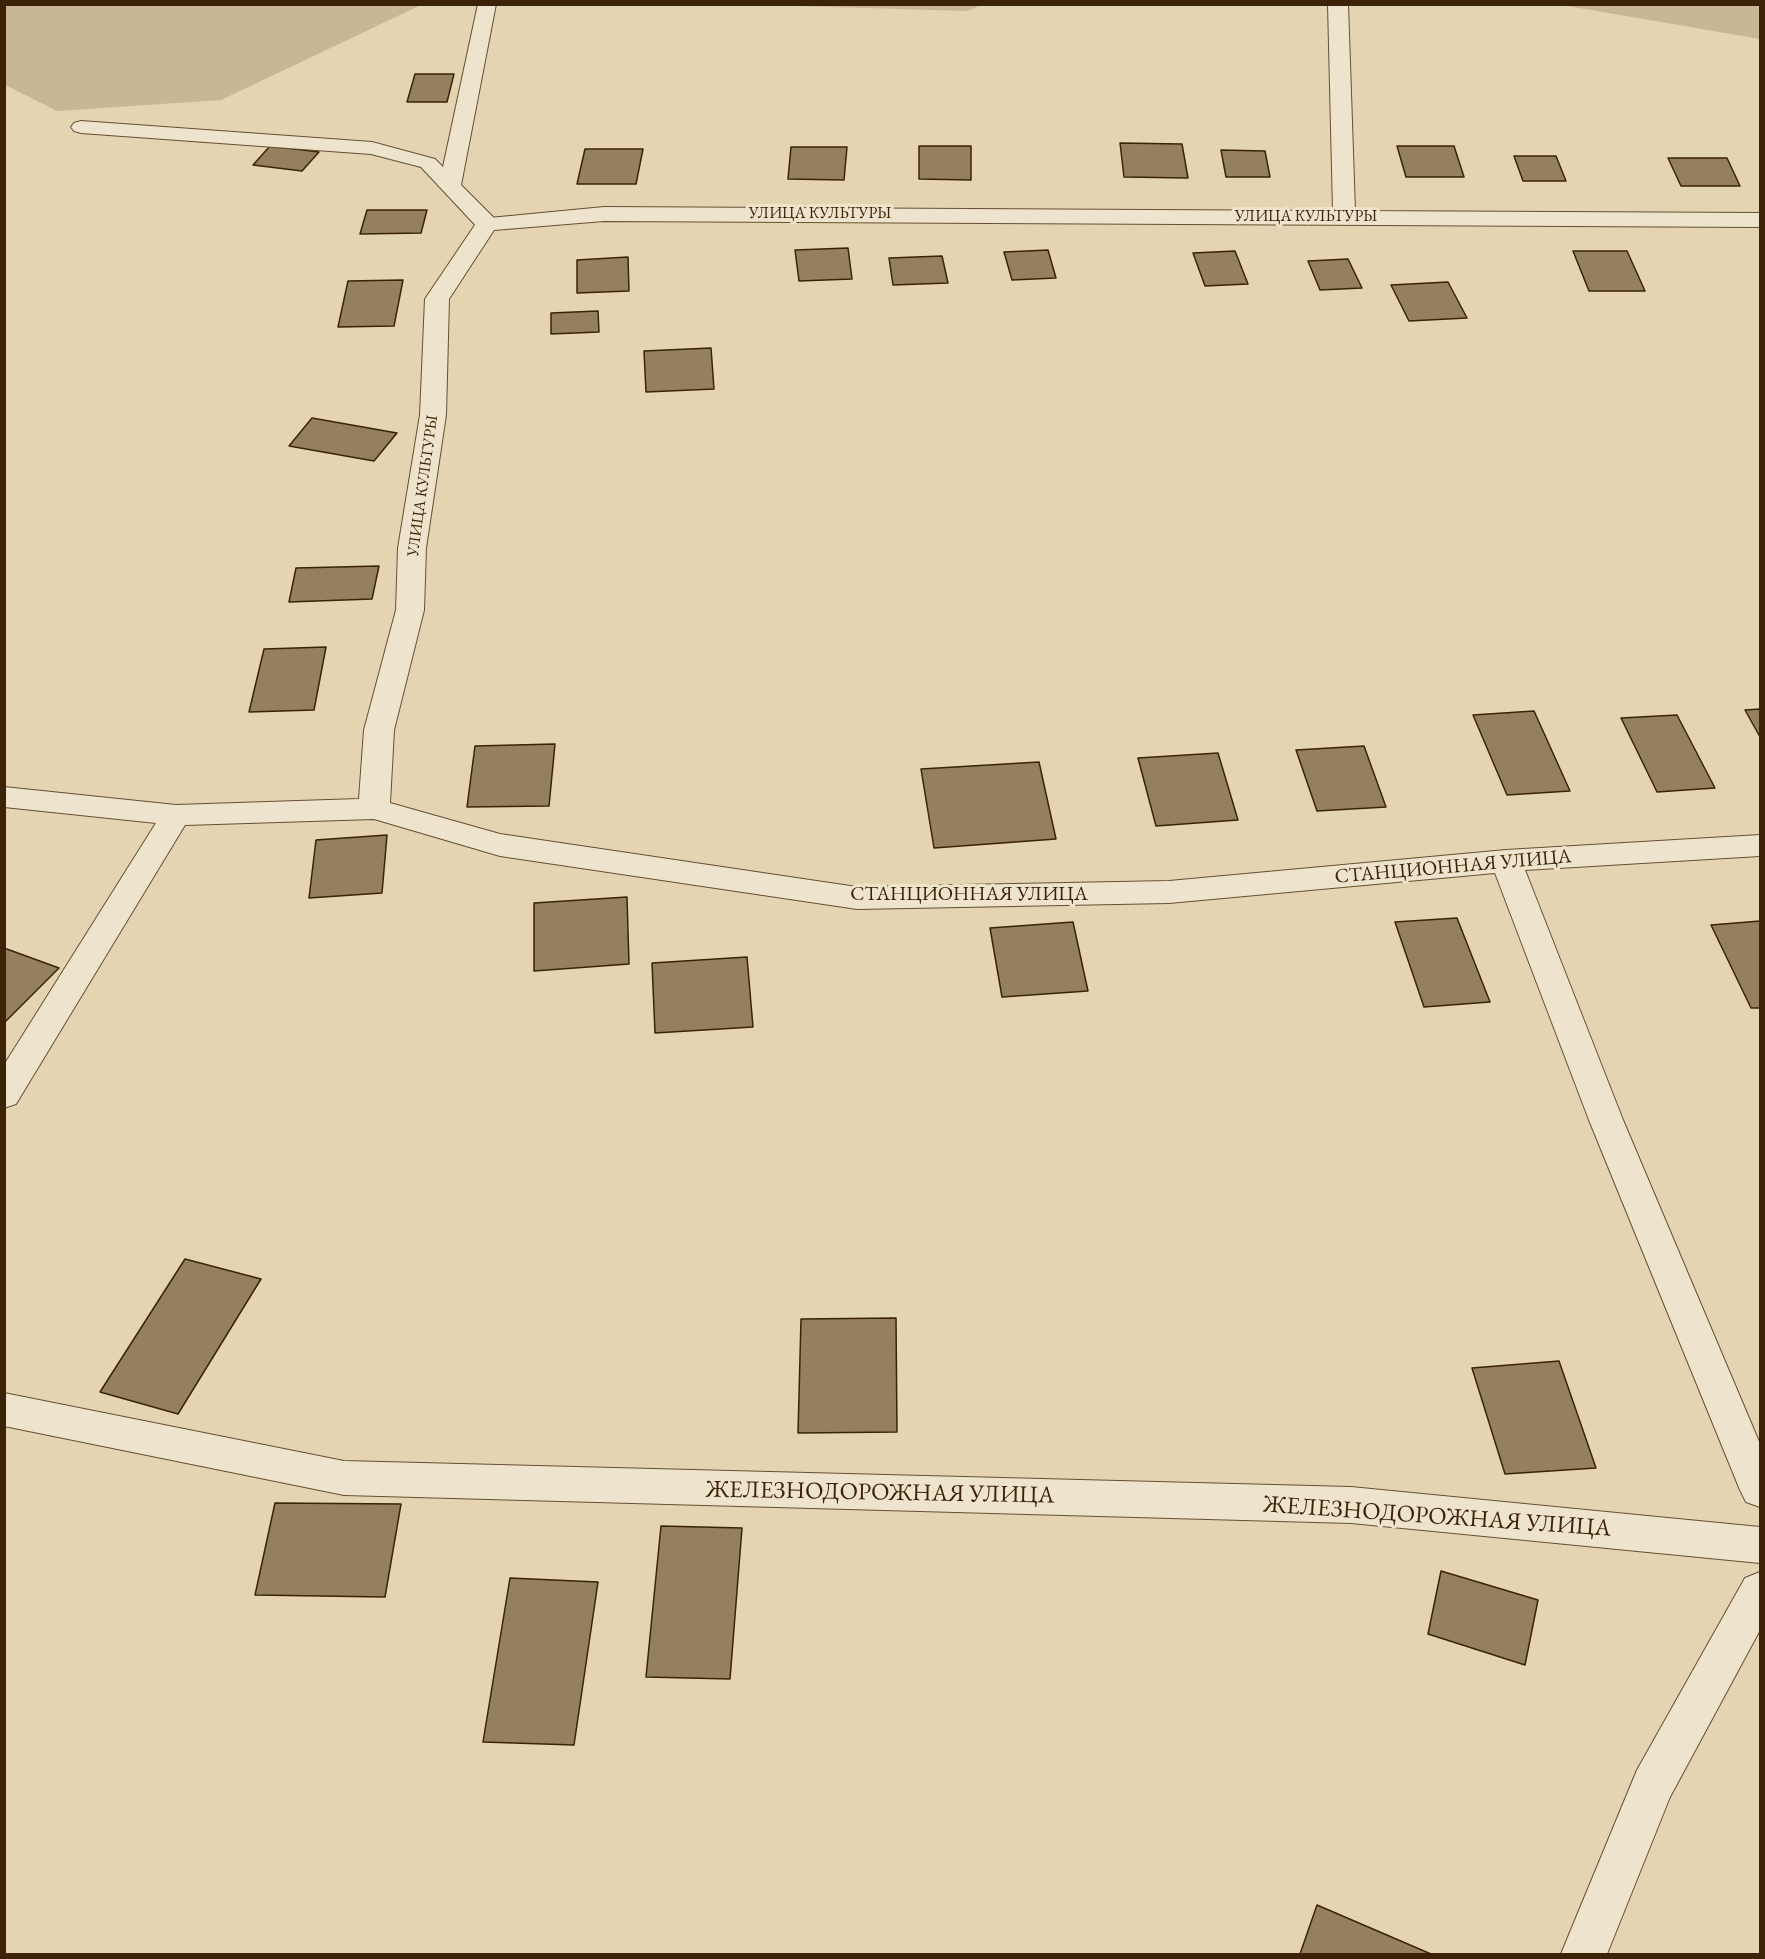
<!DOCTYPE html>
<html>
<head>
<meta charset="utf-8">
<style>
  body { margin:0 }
  #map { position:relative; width:1765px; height:1959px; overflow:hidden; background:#e5d4b1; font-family:"EB Garamond",serif }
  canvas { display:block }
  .frame { position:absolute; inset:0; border:6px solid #3c2307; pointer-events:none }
</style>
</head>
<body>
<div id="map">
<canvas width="1765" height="1959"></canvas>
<div class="frame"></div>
</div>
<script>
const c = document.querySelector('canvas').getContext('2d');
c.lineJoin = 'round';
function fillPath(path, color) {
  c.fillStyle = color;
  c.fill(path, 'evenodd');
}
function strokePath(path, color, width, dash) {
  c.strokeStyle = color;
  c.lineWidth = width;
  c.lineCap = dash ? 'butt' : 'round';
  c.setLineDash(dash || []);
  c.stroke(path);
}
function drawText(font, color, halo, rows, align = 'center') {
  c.font = font + ' "EB Garamond",serif';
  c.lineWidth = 6;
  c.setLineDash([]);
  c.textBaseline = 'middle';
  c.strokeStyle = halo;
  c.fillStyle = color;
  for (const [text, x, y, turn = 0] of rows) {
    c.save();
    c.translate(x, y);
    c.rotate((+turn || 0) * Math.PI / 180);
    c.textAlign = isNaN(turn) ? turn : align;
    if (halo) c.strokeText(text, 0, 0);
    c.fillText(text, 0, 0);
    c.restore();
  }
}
fillPath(new Path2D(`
  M 4,5 L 5,4 L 421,5 L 221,100 L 57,111 L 5,85 Z
  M 765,5 L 981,4 L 981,5 L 967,11 Z
  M 1562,5 L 1760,5 L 1760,39 Z`), '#c8b694');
const building = new Path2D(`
  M 415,74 L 454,74 L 447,102 L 407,102 Z
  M 1120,143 L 1182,144 L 1188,178 L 1124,177 Z
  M 270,146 L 319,152 L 302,171 L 253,165 Z
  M 919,146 L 971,146 L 971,180 L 919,179 Z
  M 1397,146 L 1454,146 L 1464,177 L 1406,177 Z
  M 791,147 L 847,147 L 844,180 L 788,179 Z
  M 585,149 L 643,149 L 636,184 L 577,184 Z
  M 1221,150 L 1265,151 L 1270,177 L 1226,177 Z
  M 1514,156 L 1556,156 L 1566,181 L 1523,181 Z
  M 1668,158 L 1727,158 L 1740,186 L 1681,186 Z
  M 367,210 L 427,210 L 421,233 L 360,234 Z
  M 848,248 L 852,279 L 799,281 L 795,250 Z
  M 1048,250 L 1056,278 L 1012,280 L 1004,252 Z
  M 1235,251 L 1248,284 L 1205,286 L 1193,253 Z
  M 1573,251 L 1627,251 L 1645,291 L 1589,291 Z
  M 942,256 L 948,283 L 893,285 L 889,258 Z
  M 628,257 L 629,291 L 577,293 L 577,260 Z
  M 1348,259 L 1362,288 L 1320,290 L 1308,261 Z
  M 403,280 L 394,326 L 338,327 L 348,281 Z
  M 1448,282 L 1467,318 L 1409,321 L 1391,285 Z
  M 598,311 L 599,332 L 551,334 L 551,313 Z
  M 711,348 L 714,389 L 646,392 L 644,351 Z
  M 312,418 L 397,433 L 374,461 L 289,446 Z
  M 379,566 L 372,599 L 289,602 L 296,568 Z
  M 326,647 L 314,710 L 249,712 L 264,649 Z
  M 1760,709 L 1760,737 L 1745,710 Z
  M 1534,711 L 1570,791 L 1507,795 L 1473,715 Z
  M 1677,715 L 1715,788 L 1657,792 L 1621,718 Z
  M 555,744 L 549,806 L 467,807 L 475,746 Z
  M 1364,746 L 1386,807 L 1317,811 L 1296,750 Z
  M 1218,753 L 1238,820 L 1156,826 L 1138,758 Z
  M 1039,762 L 1056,839 L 934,848 L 921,769 Z
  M 387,835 L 382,893 L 309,898 L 316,840 Z
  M 627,897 L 629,964 L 534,971 L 534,903 Z
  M 1457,918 L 1490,1002 L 1424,1007 L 1395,922 Z
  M 1760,921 L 1760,1008 L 1751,1008 L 1711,925 Z
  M 1073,922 L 1088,991 L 1002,997 L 990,928 Z
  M 4,948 L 59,968 L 4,1023 Z
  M 747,957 L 753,1027 L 655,1033 L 652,963 Z
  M 185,1259 L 261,1279 L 178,1414 L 100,1392 Z
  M 896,1318 L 897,1432 L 798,1433 L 801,1319 Z
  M 1559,1361 L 1596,1468 L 1505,1474 L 1472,1368 Z
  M 275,1503 L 401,1504 L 385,1597 L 255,1595 Z
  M 661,1526 L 742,1528 L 730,1679 L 646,1677 Z
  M 1441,1571 L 1538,1600 L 1525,1665 L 1428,1634 Z
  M 510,1578 L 598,1582 L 574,1745 L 483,1742 Z
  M 1317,1905 L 1431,1954 L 1300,1954 Z`);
fillPath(building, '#947f5f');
strokePath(building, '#3c2307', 1.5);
const lane = new Path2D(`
  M 478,4 L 496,4 L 461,185 L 495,219 L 498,224 L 495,229 L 479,229 L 421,167 L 371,154 L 81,133 L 74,131 L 71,127 L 74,123 L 81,121 L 372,142 L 435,159 L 443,167 Z`);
const street = new Path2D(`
  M 1328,4 L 1348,4 L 1355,211 L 1760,213 L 1760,227 L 604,221 L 494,230 L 449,299 L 446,415 L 426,548 L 424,610 L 394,730 L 390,803 L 500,834 L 857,887 L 1169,881 L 1506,850 L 1760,835 L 1760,856 L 1525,870 L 1623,1120 L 1760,1444 L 1760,1507 L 1746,1502 L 1740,1490 L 1589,1120 L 1495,873 L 1169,903 L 857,909 L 500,856 L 374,819 L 185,825 L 16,1104 L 4,1108 L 4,1065 L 156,823 L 4,807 L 4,787 L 176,805 L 359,799 L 364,730 L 396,610 L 398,548 L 420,415 L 425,299 L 479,219 L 604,207 L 1333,211 Z
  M 4,1393 L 344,1461 L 1351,1487 L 1760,1527 L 1760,1563 L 1351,1523 L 344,1495 L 4,1426 Z
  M 1760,1572 L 1760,1630 L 1670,1797 L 1607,1954 L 1561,1954 L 1637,1770 L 1745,1578 Z`);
strokePath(lane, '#664f32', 2);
strokePath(street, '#664f32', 2);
fillPath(lane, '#eee3cc');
fillPath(street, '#eee3cc');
drawText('16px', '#3c2307', '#eee3cc', [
  ["УЛИЦА КУЛЬТУРЫ",820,214],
  ["УЛИЦА КУЛЬТУРЫ",1306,217],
  ["УЛИЦА КУЛЬТУРЫ",423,486,-82]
]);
drawText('20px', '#3c2307', '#eee3cc', [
  ["СТАНЦИОННАЯ УЛИЦА",1453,867,-5],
  ["СТАНЦИОННАЯ УЛИЦА",969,895]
]);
drawText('24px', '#3c2307', '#eee3cc', [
  ["ЖЕЛЕЗНОДОРОЖНАЯ УЛИЦА",880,1493,1],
  ["ЖЕЛЕЗНОДОРОЖНАЯ УЛИЦА",1437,1517,4]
]);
</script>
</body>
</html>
